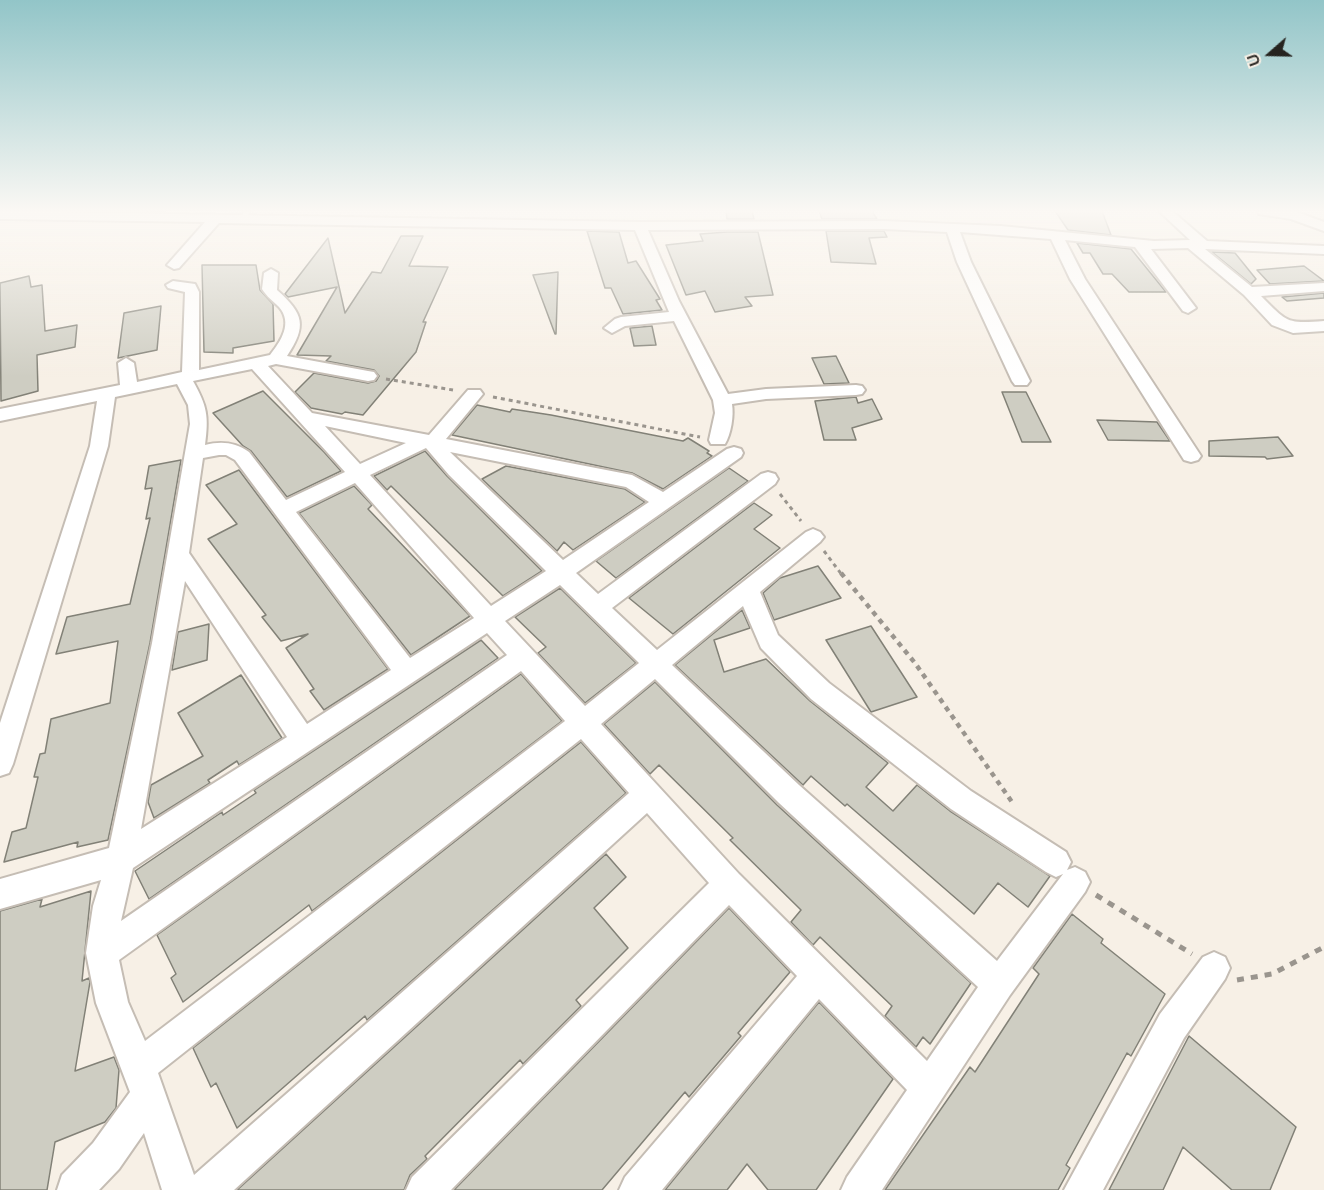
<!DOCTYPE html>
<html>
<head>
<meta charset="utf-8">
<style>
  body { margin:0 }
  #map { position:relative; width:1324px; height:1190px; overflow:hidden; background:#f7f0e6; font-family:Mulish,sans-serif }
  canvas { display:block }
  .north { position:absolute; left:1240px; top:24px; width:60px; height:60px; -webkit-text-stroke:4px #f7f0e6; paint-order:stroke; rotate:250deg; font-size:16px; font-weight:700; line-height:24px; text-align:center; color:#262420 }
  .north::after { content:''; display:block; margin:auto; width:21px; height:27px; background:#262420; clip-path:polygon(50% 0,100% 100%,50% 72%,0 100%) }
</style>
</head>
<body>
<div id="map">
<canvas width="1324" height="1190"></canvas>
<div class="north">U</div>
</div>
<script>
const c = document.querySelector('canvas').getContext('2d');
c.lineJoin = 'round';
function fillPath(path, color) {
  c.fillStyle = color;
  c.fill(path, 'evenodd');
}
function strokePath(path, color, width, dash) {
  c.strokeStyle = color;
  c.lineWidth = width;
  c.lineCap = dash ? 'butt' : 'round';
  c.setLineDash(dash || []);
  c.stroke(path);
}
const building = new Path2D(`
  M 726,211 L 752,211 L 754,219 L 727,219 Z
  M 819,211 L 872,211 L 877,219 L 822,219 Z
  M 1055,211 L 1102,211 L 1111,235 L 1068,230 Z
  M 587,231 L 619,232 L 628,263 L 636,261 L 660,299 L 656,300 L 662,310 L 623,314 L 611,288 L 605,288 Z
  M 826,231 L 884,231 L 887,237 L 869,238 L 876,264 L 831,262 Z
  M 727,232 L 758,232 L 773,295 L 745,297 L 752,306 L 715,312 L 705,291 L 686,295 L 666,245 L 703,241 L 700,234 Z
  M 401,236 L 423,236 L 409,266 L 448,267 L 423,322 L 426,322 L 416,352 L 363,415 L 345,412 L 342,414 L 311,408 L 295,392 L 314,373 L 368,383 L 376,381 L 379,376 L 374,370 L 326,361 L 331,356 L 297,355 L 337,287 L 288,297 L 285,294 L 328,238 L 345,313 L 372,272 L 381,273 Z
  M 1077,243 L 1131,249 L 1166,292 L 1129,292 L 1112,274 L 1103,274 L 1090,253 L 1083,253 Z
  M 1212,252 L 1235,253 L 1256,279 L 1251,284 Z
  M 202,265 L 256,265 L 260,290 L 273,304 L 274,341 L 233,348 L 233,353 L 204,352 Z
  M 1304,266 L 1324,281 L 1270,284 L 1257,270 Z
  M 558,272 L 556,334 L 555,334 L 533,275 Z
  M 29,276 L 31,287 L 42,285 L 45,331 L 77,325 L 75,347 L 37,355 L 38,391 L 1,401 L 0,283 Z
  M 1324,293 L 1324,298 L 1287,301 L 1282,297 Z
  M 161,306 L 157,350 L 118,358 L 124,313 Z
  M 652,326 L 656,345 L 634,346 L 630,328 Z
  M 836,356 L 849,383 L 824,384 L 812,358 Z
  M 263,391 L 324,452 L 341,471 L 287,497 L 251,451 L 243,446 L 213,413 Z
  M 1002,392 L 1026,392 L 1051,442 L 1022,442 Z
  M 856,397 L 858,403 L 872,399 L 882,419 L 852,428 L 856,440 L 824,440 L 815,401 Z
  M 477,405 L 510,412 L 512,409 L 551,415 L 683,441 L 688,438 L 709,451 L 707,453 L 712,456 L 663,489 L 632,473 L 452,435 Z
  M 1097,420 L 1157,422 L 1170,441 L 1108,440 Z
  M 1278,437 L 1293,456 L 1267,459 L 1265,457 L 1209,456 L 1209,441 Z
  M 425,451 L 447,476 L 542,571 L 503,596 L 391,486 L 387,490 L 374,476 Z
  M 181,460 L 150,643 L 108,840 L 77,847 L 78,842 L 4,862 L 12,832 L 26,828 L 38,777 L 34,777 L 40,754 L 45,753 L 51,719 L 110,703 L 118,641 L 56,654 L 67,617 L 130,604 L 150,518 L 146,519 L 152,488 L 145,489 L 149,466 Z
  M 506,466 L 625,489 L 645,502 L 573,550 L 564,542 L 557,551 L 482,479 Z
  M 729,468 L 748,481 L 616,578 L 596,561 Z
  M 239,470 L 388,669 L 324,710 L 310,691 L 314,689 L 286,648 L 308,634 L 281,641 L 262,617 L 266,615 L 208,539 L 237,524 L 206,485 Z
  M 354,486 L 372,505 L 368,509 L 470,616 L 411,655 L 299,513 Z
  M 754,503 L 772,515 L 754,529 L 780,548 L 673,634 L 629,598 Z
  M 818,566 L 841,598 L 774,620 L 763,593 L 780,578 Z
  M 560,588 L 636,663 L 585,703 L 538,653 L 546,647 L 515,617 Z
  M 742,610 L 750,628 L 714,640 L 724,672 L 766,659 L 810,701 L 888,763 L 866,787 L 893,811 L 917,785 L 950,811 L 1050,876 L 1028,907 L 998,883 L 974,914 L 847,804 L 845,806 L 811,776 L 803,785 L 675,665 Z
  M 209,624 L 207,660 L 172,670 L 178,632 Z
  M 871,626 L 917,697 L 871,712 L 826,640 Z
  M 481,640 L 498,658 L 149,899 L 135,871 L 222,812 L 223,815 L 256,793 L 254,790 Z
  M 521,674 L 562,721 L 312,911 L 309,905 L 183,1002 L 171,978 L 176,974 L 157,935 Z
  M 241,675 L 282,738 L 239,765 L 237,761 L 208,780 L 210,783 L 154,818 L 148,802 L 151,785 L 203,756 L 178,713 Z
  M 655,682 L 777,805 L 971,983 L 930,1044 L 923,1037 L 916,1047 L 885,1016 L 892,1006 L 820,937 L 813,945 L 791,922 L 801,910 L 730,840 L 733,838 L 659,765 L 650,774 L 604,724 Z
  M 581,742 L 626,793 L 367,1020 L 365,1016 L 237,1128 L 216,1083 L 211,1087 L 193,1048 Z
  M 606,854 L 626,877 L 594,908 L 628,948 L 576,1000 L 581,1006 L 523,1064 L 520,1060 L 425,1156 L 427,1159 L 410,1175 L 404,1190 L 237,1190 Z
  M 91,891 L 82,981 L 89,978 L 90,982 L 75,1071 L 114,1057 L 119,1070 L 116,1108 L 105,1122 L 55,1142 L 47,1190 L 0,1190 L 0,911 L 42,899 L 40,907 Z
  M 729,908 L 790,972 L 738,1033 L 741,1036 L 689,1097 L 685,1092 L 602,1190 L 454,1190 Z
  M 1072,914 L 1103,939 L 1101,943 L 1165,994 L 1131,1056 L 1127,1053 L 1066,1165 L 1070,1168 L 1058,1190 L 885,1190 L 970,1067 L 975,1072 L 1039,974 L 1033,968 Z
  M 819,1002 L 893,1079 L 816,1190 L 768,1190 L 747,1164 L 727,1190 L 665,1190 Z
  M 1189,1036 L 1296,1127 L 1270,1190 L 1232,1190 L 1183,1147 L 1163,1190 L 1109,1190 Z`);
fillPath(building, '#cecdc2');
strokePath(building, '#828177', 1.5);
const lane = new Path2D(`
  M 245,211 L 251,211 L 244,221 L 240,221 L 238,220 Z`);
const street = new Path2D(`
  M 0,211 L 640,222 L 884,221 L 1001,226 L 1154,241 L 1190,240 L 1159,211 L 1172,211 L 1207,241 L 1324,246 L 1324,254 L 1205,249 L 1252,287 L 1324,283 L 1324,291 L 1261,296 C 1287,322 1286,324 1324,321 L 1324,331 L 1293,333 L 1272,325 L 1244,295 L 1188,248 L 1151,249 L 1196,308 L 1188,313 L 1183,311 L 1135,247 L 1065,240 L 1085,279 L 1201,456 L 1198,460 L 1191,462 L 1184,460 L 1070,279 L 1051,239 L 960,232 L 971,262 L 1030,381 L 1027,385 L 1015,385 L 1012,381 L 957,262 L 947,232 L 884,229 L 648,230 L 679,301 L 728,394 L 766,389 L 856,385 L 862,386 L 865,390 L 862,394 L 856,395 L 766,399 L 732,404 C 734,416 731,434 725,444 L 711,444 L 709,440 L 715,413 L 713,400 L 674,321 L 625,326 L 612,333 L 604,328 L 615,319 L 621,317 L 669,312 L 635,230 L 219,223 L 179,268 L 174,269 L 167,265 L 205,222 L 0,219 Z
  M 1258,211 L 1294,211 L 1324,222 L 1324,231 L 1291,219 L 1259,214 Z
  M 271,269 L 278,273 L 277,290 C 304,314 307,326 287,356 L 368,371 L 374,372 L 377,376 L 374,380 L 368,381 L 276,364 L 268,366 L 312,413 L 429,435 L 468,390 L 480,390 L 483,394 L 446,439 L 632,475 L 663,492 L 727,449 L 734,447 L 741,449 L 743,453 L 741,457 L 576,573 L 598,594 L 761,474 L 768,472 L 775,474 L 778,479 L 775,484 L 612,608 L 657,650 L 806,532 L 813,529 L 820,532 L 824,537 L 820,542 L 760,592 L 778,635 L 829,683 L 971,791 L 1066,852 L 1071,862 L 1067,870 L 1075,867 L 1085,872 L 1090,882 L 1085,892 L 1010,995 L 882,1190 L 841,1190 L 847,1177 L 907,1090 L 819,999 L 662,1190 L 619,1190 L 625,1177 L 797,976 L 729,905 L 451,1190 L 406,1190 L 412,1177 L 709,883 L 647,813 L 234,1190 L 162,1190 L 144,1133 L 119,1169 L 99,1190 L 57,1190 L 62,1175 L 93,1143 L 130,1092 L 96,1003 L 86,953 L 93,906 L 101,880 L 0,909 L 0,879 L 109,848 L 152,643 L 190,424 L 188,405 L 177,384 L 115,397 L 108,446 L 13,764 L 9,773 L 0,776 L 0,723 L 90,446 L 97,401 L 0,421 L 0,409 L 120,385 L 118,363 L 126,358 L 134,363 L 137,382 L 182,372 L 185,292 L 168,288 L 166,285 L 173,281 L 195,284 L 199,292 L 199,370 L 270,355 C 281,341 293,323 279,307 C 273,301 267,297 262,289 L 264,273 ZM 252,369 L 345,472 L 286,500 L 249,452 C 235,442 221,441 205,445 C 209,416 207,406 193,381 ZM 325,426 L 406,443 L 360,464 ZM 426,448 L 449,475 L 546,571 L 491,606 L 370,475 ZM 450,452 L 626,487 L 649,502 L 563,560 ZM 219,455 L 226,455 L 235,460 L 391,670 L 307,724 L 189,553 L 203,458 ZM 355,483 L 474,618 L 410,658 L 296,512 ZM 185,581 L 287,737 L 141,829 ZM 560,585 L 639,663 L 585,706 L 505,621 ZM 743,606 L 761,648 L 811,699 L 951,809 L 1046,872 L 1056,877 L 1063,874 L 997,961 L 799,785 L 672,665 ZM 487,633 L 507,655 L 121,921 L 133,868 ZM 521,671 L 565,721 L 145,1041 L 128,1002 L 119,960 ZM 655,679 L 779,803 L 978,987 L 927,1061 L 739,874 L 601,724 ZM 581,739 L 629,793 L 194,1175 L 158,1073 Z
  M 1214,952 L 1225,957 L 1230,968 L 1225,979 L 1184,1038 L 1103,1190 L 1064,1190 L 1160,1014 L 1203,957 Z`);
strokePath(lane, '#c5bdb4', 3);
strokePath(street, '#c5bdb4', 4);
strokePath(new Path2D(`
  M 386,379 L 453,390
  M 493,397 L 700,437
  M 780,494 L 801,521
  M 824,551 L 842,575`), '#9a958e', 3, [4, 4]);
strokePath(new Path2D(`
  M 841,573 L 915,663 L 1012,802`), '#9a958e', 4.5, [5, 5]);
strokePath(new Path2D(`
  M 1096,895 L 1192,954
  M 1237,980 L 1272,974 L 1324,947`), '#9a958e', 5, [7, 7]);
fillPath(lane, '#fff');
fillPath(street, '#fff');
const sky = c.createLinearGradient(0, 0, 0, 377);
sky.addColorStop(0, '#92c5c8');
sky.addColorStop(0.56, '#fbf8f4');
sky.addColorStop(1, '#fbf8f400');
c.fillStyle = sky;
c.fillRect(0, 0, 1324, 377);
</script>
</body>
</html>
